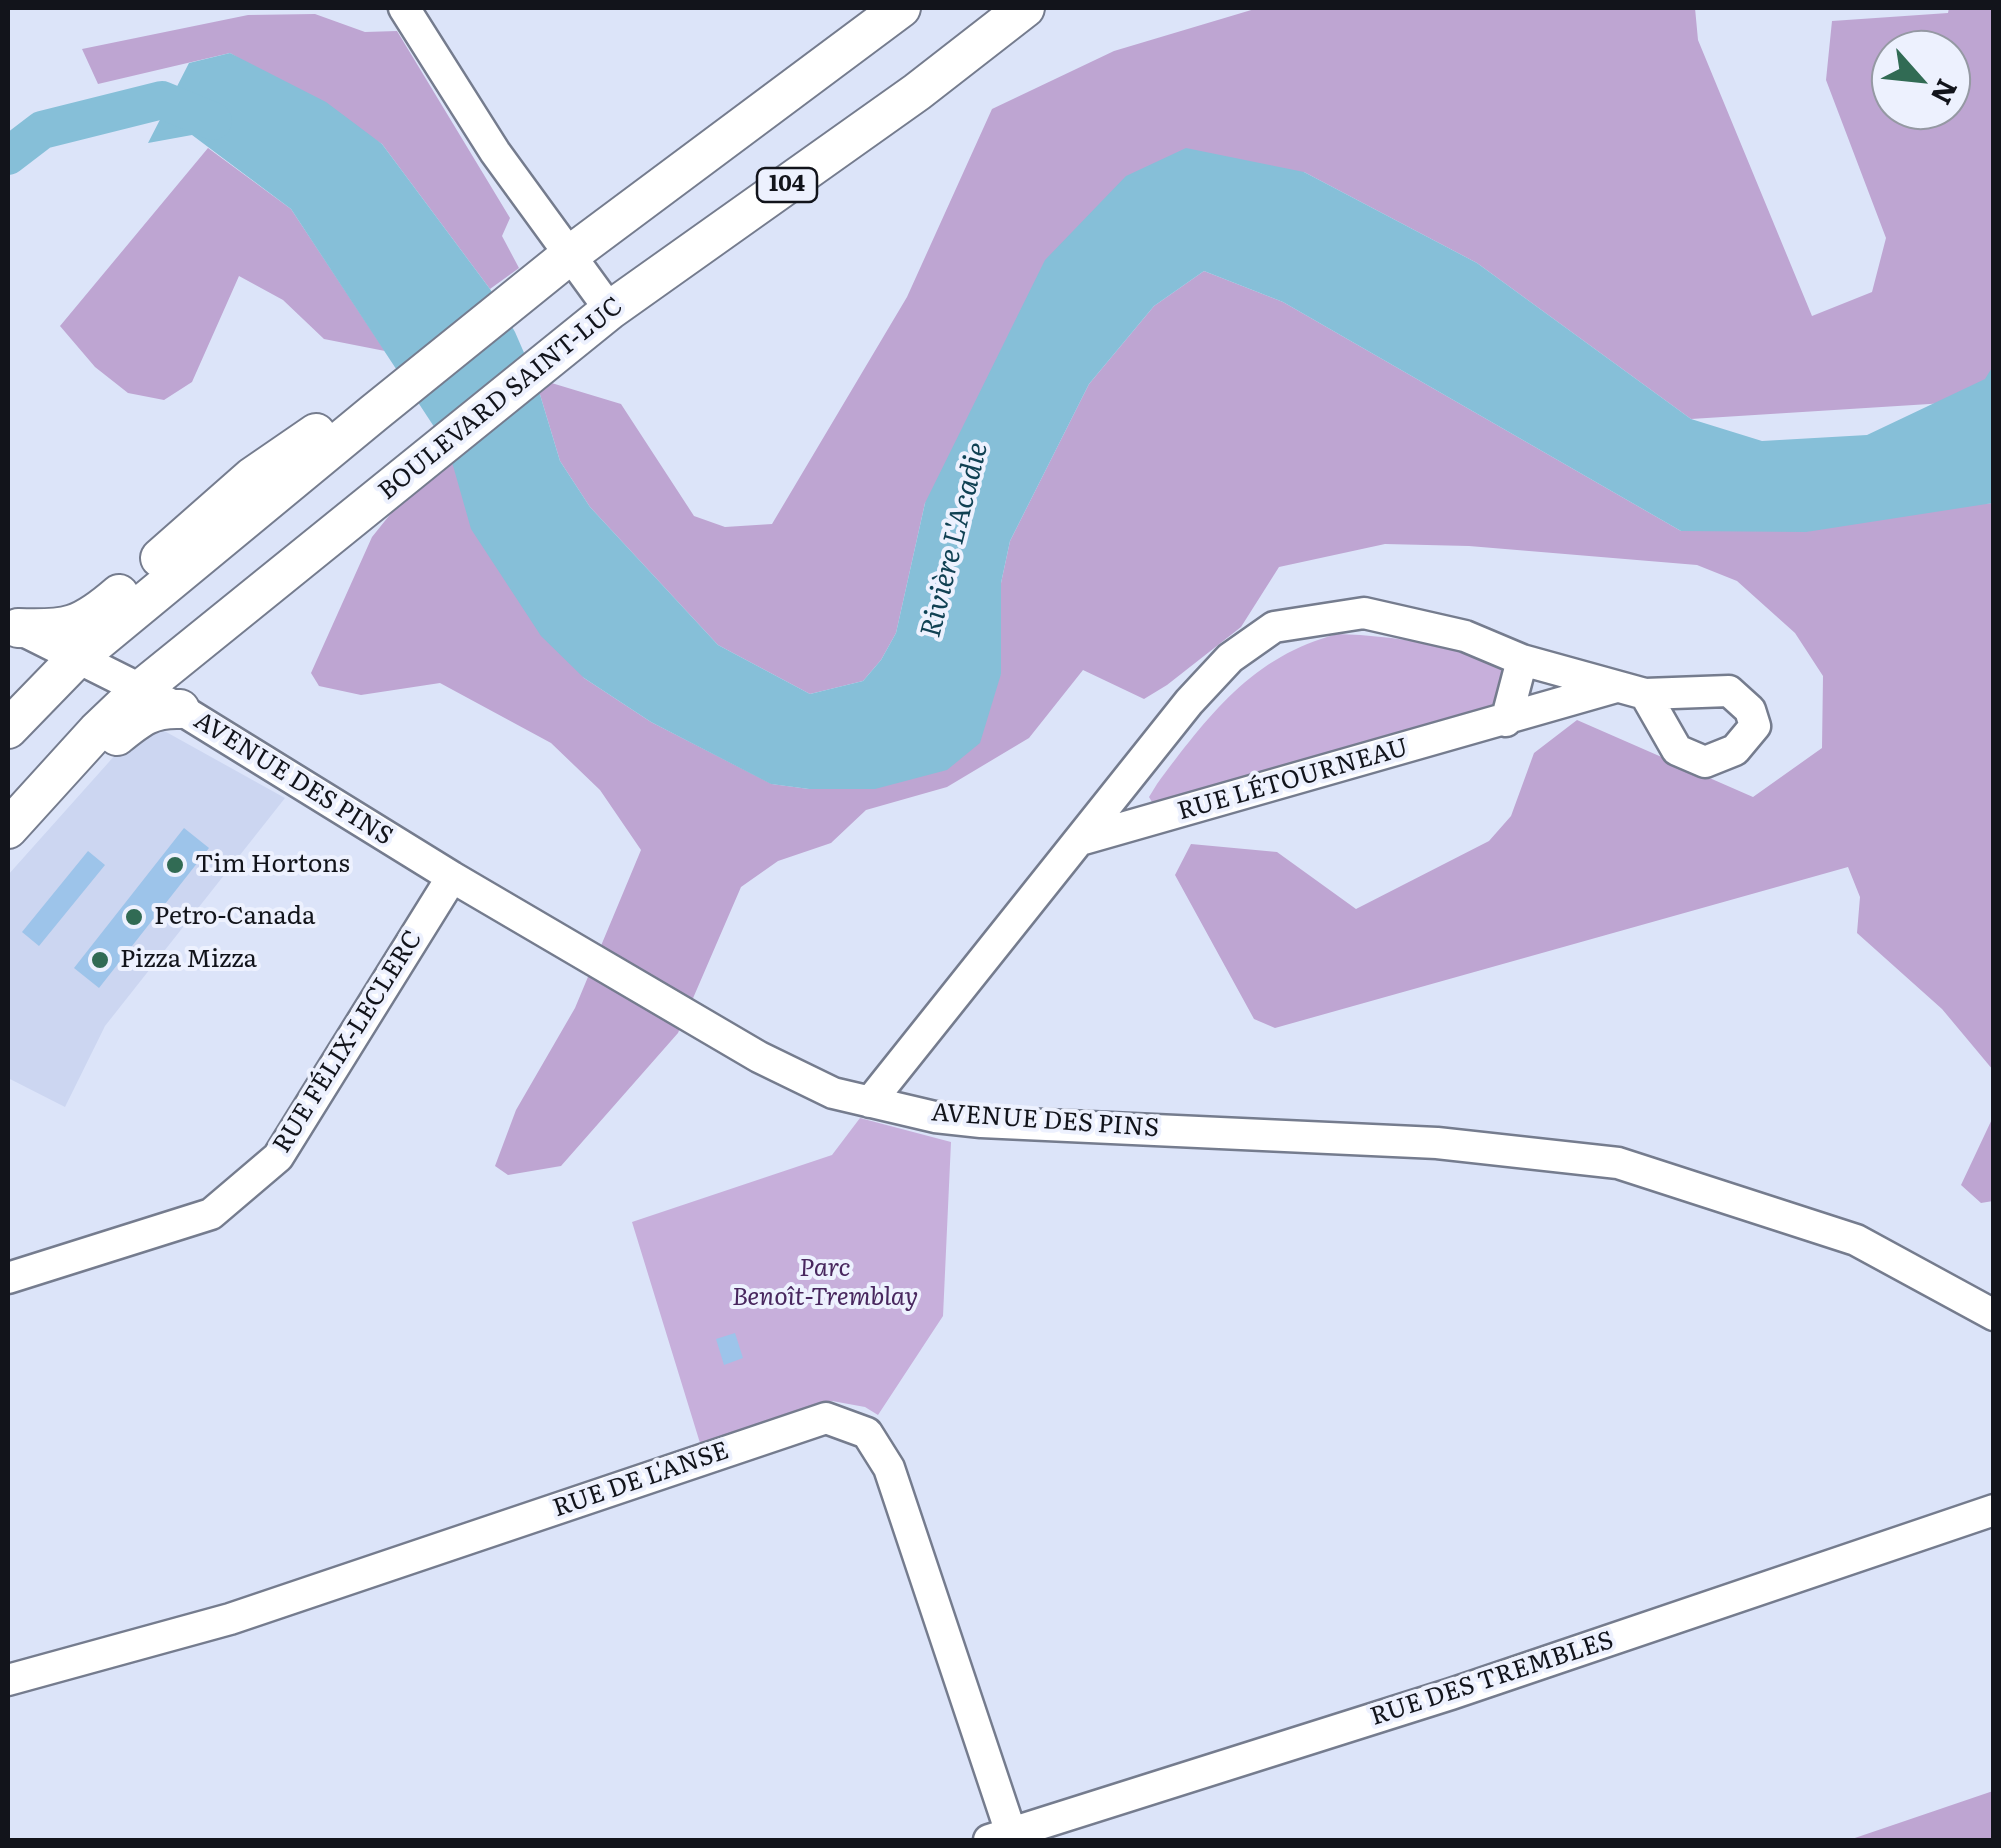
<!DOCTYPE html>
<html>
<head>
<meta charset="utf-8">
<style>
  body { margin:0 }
  #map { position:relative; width:2001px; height:1848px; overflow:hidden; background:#dce4f9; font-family:Literata,serif }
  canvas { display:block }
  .frame { position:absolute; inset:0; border:10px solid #12141b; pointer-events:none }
  .north { position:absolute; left:1871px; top:30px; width:100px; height:100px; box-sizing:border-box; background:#edf1fe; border:2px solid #9599a3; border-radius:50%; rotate:117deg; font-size:28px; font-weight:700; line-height:40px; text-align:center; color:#12141b }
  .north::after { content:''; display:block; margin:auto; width:35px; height:45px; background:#316b54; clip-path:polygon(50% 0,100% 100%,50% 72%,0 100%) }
</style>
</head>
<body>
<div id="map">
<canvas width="2001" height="1848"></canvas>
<div class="frame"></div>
<div class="north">N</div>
</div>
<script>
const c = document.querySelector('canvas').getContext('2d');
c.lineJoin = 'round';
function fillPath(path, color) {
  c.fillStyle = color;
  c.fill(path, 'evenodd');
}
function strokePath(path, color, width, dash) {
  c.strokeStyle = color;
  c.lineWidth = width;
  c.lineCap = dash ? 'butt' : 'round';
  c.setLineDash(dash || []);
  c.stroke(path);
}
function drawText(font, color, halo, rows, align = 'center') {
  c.font = font + ' Literata,serif';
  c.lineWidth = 8;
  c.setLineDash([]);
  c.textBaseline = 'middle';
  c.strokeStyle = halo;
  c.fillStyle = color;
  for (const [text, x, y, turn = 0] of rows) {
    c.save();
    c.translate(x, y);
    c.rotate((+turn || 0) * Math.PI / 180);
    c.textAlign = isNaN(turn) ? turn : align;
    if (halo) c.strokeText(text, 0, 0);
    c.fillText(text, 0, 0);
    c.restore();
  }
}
fillPath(new Path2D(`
  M 159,728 L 285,798 L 105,1026 L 65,1107 L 8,1078 L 8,875 L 125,744 Z`), '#ccd6f1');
fillPath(new Path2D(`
  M 1338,634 C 1399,636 1445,645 1501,666 L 1502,690 L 1491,711 L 1155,807 L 1149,797 L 1157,784 C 1207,717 1253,655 1338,634 Z
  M 860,1118 L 951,1142 L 943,1316 L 878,1415 L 865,1407 L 832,1401 L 700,1443 L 632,1222 L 832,1155 Z`), '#c7afdb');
fillPath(new Path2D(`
  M 1258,8 L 1695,8 L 1698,40 L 1812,316 L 1872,292 L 1886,238 L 1826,80 L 1832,21 L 1948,13 L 1949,8 L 1993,8 L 1993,400 L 1691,419 L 1477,263 L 1304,172 L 925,503 L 896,633 L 881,660 L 863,681 L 810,694 L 718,645 L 590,507 L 560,461 L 535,378 L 621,404 L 694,516 L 725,527 L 772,524 L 907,297 L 992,109 L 1114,51 ZM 1891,50 L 1951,50 L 1951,110 L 1891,110 Z
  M 315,14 L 365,32 L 397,31 L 510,218 L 502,236 L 519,268 L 490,289 L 382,144 L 230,53 L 98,84 L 82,49 L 248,15 Z
  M 208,148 L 291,209 L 385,351 L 324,339 L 283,300 L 239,276 L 192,382 L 164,400 L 128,393 L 95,367 L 60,326 Z
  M 1204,271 L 1283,302 L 1681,531 L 1993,503 L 1993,1070 L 1942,1009 L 1857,933 L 1860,897 L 1848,867 L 1275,1028 L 1254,1019 L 1175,875 L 1191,844 L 1277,852 L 1356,909 L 1489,841 L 1511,816 L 1534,753 L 1577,720 L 1753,797 L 1822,748 L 1823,676 L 1795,633 L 1737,581 L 1697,565 L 1469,546 L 1385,544 L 1279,567 L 1241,627 L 1167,685 L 1144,699 L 1083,670 L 1029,738 L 947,787 L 866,810 L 831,843 L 778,861 L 741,887 L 678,1033 L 561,1166 L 508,1175 L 495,1166 L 516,1110 L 575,1008 L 641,850 L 600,790 L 551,743 L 440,683 L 361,695 L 319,686 L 311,673 L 372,537 L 429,466 L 448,448 L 584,678 L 651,722 L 772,784 L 809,789 L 1001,674 L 1001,583 L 1010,541 L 1089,384 L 1154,306 Z
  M 1993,1117 L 1993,1201 L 1981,1203 L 1961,1185 Z
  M 1993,1791 L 1993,1840 L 1849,1840 Z`), '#bea5d2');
fillPath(new Path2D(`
  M 230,53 L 326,102 L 382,144 L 490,289 L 515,332 L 535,378 L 560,461 L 590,507 L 718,645 L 810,694 L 863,681 L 881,660 L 896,633 L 925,503 L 1045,260 L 1126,176 L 1186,148 L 1304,172 L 1477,263 L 1691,419 L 1762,441 L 1867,435 L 1985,379 L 1993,366 L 1993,503 L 1806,532 L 1681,531 L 1283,302 L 1204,271 L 1154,306 L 1089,384 L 1010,541 L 1001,583 L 1001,674 L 980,743 L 947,770 L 875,789 L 809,789 L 771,784 L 651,722 L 584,678 L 541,636 L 471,529 L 448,448 L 291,209 L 192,135 L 148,143 L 189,63 Z`), '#86bfd8');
strokePath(new Path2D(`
  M 8,156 L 42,130 L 162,100 L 213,121`), '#86bfd8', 38);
fillPath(new Path2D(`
  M 184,828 L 209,848 L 99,988 L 74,968 Z
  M 88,851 L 105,865 L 39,946 L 22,932 Z
  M 735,1333 L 743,1358 L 724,1365 L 716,1339 Z`), '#9dc4ea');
const minor = new Path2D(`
  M 404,8 L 495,152 L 610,310
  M 18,628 L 180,709 L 452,877 L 759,1057 L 833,1093 L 935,1117 L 981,1122 L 1437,1143 L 1618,1163 L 1856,1240 L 1994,1315
  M 1506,721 L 1522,660
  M 1080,840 L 1616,687
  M 870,1102 L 1189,702 L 1230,658 L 1274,627 L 1364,613 L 1465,636 L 1522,660 L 1645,694 L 1729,691 L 1750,710 L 1755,726 L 1735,750 L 1705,762 L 1677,750 L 1645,694
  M 8,1278 L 211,1214 L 278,1157 L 452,877
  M 8,1680 L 230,1619 L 826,1418 L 867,1433 L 889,1468 L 1011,1833
  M 989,1840 L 1451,1694 L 1994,1510`);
const major = new Path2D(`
  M 160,558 L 252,477 L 316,433
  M 18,628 C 67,630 81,627 119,594
  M 8,729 L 76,659 L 374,413 L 571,254 L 901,8
  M 117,736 C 139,718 151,708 180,709
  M 8,829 L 97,731 L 140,690 L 610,310 L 917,92 L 1025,8`);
strokePath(minor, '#757c8e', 35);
strokePath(major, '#757c8e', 42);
strokePath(minor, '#fff', 30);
strokePath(major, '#fff', 38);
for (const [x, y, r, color] of [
  [175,865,10,"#316b54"],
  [134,917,10,"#316b54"],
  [100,960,10,"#316b54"]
]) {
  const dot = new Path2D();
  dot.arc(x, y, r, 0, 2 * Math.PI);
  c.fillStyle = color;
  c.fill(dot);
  strokePath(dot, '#edf1fe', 4);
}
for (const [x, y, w] of [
  [787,185,60]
]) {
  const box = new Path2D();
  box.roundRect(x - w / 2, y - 17, w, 34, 8);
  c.fillStyle = '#edf1fe';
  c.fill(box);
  strokePath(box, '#12141b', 2.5);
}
drawText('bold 22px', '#12141b', null, [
  ["104",787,185]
]);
drawText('25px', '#12141b', '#edf1fe', [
  ["BOULEVARD SAINT-LUC",501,399,-39],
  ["AVENUE DES PINS",293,779,32],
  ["RUE LÉTOURNEAU",1293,780,-16],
  ["RUE FÉLIX-LECLERC",348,1042,-58],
  ["AVENUE DES PINS",1045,1121,4],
  ["RUE DE L'ANSE",641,1480,-19],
  ["RUE DES TREMBLES",1492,1679,-18]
]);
drawText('25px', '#12141b', '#edf1fe', [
  ["Tim Hortons",195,865],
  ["Petro-Canada",154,917],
  ["Pizza Mizza",120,960]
], 'left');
drawText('italic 25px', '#48275e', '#edf1fe', [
  ["Parc",825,1269],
  ["Benoît-Tremblay",825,1298]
]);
drawText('italic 28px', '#104153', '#edf1fe', [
  ["Rivière L'Acadie",955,540,-76]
]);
</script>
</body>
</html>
